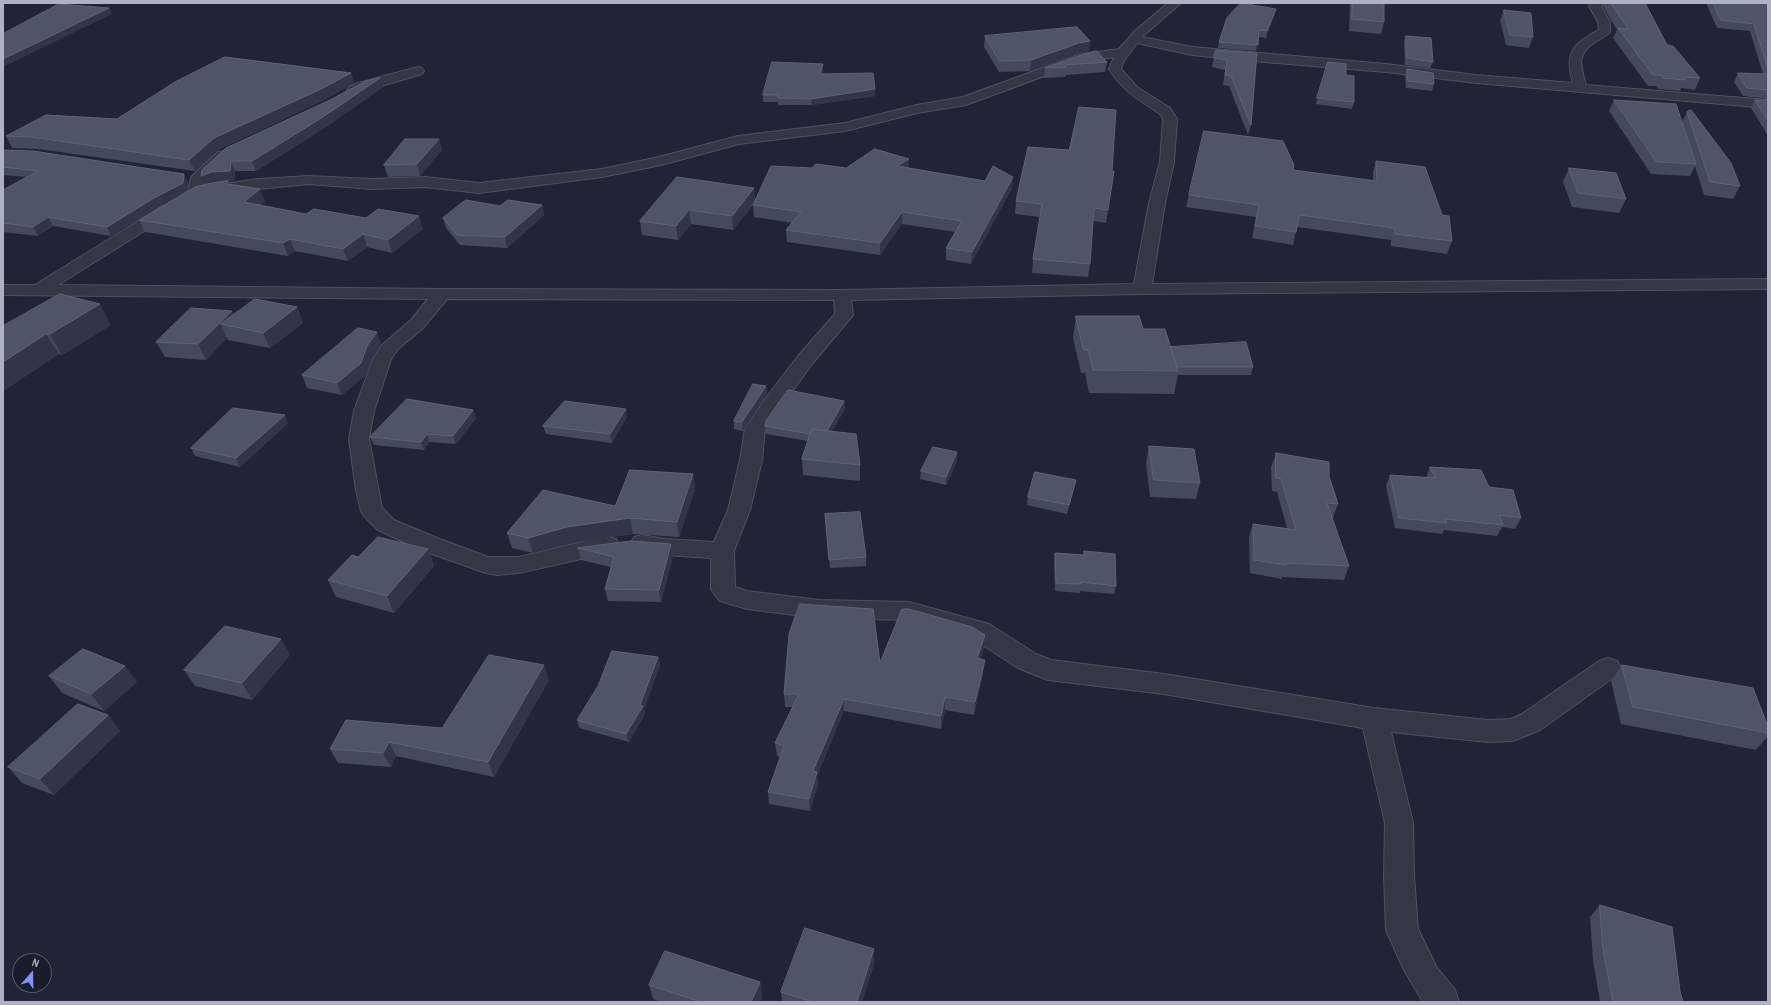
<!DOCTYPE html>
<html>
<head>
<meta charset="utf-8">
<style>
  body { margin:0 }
  #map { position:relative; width:1771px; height:1005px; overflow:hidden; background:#212436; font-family:"Archivo Narrow",sans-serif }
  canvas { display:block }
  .frame { position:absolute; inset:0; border:4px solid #aeb1c3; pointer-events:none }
  .north { position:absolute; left:12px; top:953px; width:40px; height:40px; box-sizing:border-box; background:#191c2b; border:1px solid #555868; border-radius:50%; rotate:20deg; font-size:11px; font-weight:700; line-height:16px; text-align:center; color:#aeb1c3 }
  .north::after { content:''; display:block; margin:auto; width:14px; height:18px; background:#8392f3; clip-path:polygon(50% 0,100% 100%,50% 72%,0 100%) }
</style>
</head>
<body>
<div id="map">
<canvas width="1771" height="1005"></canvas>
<div class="frame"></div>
<div class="north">N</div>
</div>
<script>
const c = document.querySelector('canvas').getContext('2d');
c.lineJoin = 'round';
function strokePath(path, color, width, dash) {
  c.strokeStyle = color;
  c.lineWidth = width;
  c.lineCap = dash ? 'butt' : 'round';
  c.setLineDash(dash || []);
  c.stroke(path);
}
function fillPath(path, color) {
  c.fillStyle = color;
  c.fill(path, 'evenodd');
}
const minor = new Path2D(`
  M 1168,3 L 1181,3 L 1142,37 L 1192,47 L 1386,64 L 1476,75 L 1573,83 C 1564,54 1572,44 1599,30 L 1598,22 L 1589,6 L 1592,3 L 1604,3 L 1601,6 L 1610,22 L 1610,32 C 1607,36 1601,38 1597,41 C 1576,53 1580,65 1586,85 L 1768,100 L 1768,108 L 1476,83 L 1386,72 L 1240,60 L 1192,55 L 1137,43 L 1124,61 L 1121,69 L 1137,87 L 1170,108 L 1177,119 L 1174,162 L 1165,203 L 1152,284 L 1768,279 L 1768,289 L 1142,294 L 851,300 L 853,315 L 812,364 L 765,429 L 762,460 L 750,510 L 734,551 L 735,587 L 747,591 L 819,600 L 909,602 L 989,624 L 1036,654 L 1051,660 L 1164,674 L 1374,708 L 1488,720 L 1511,719 L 1522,714 L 1599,661 L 1608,658 L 1617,661 L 1621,668 L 1617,675 L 1540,730 L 1513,741 L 1488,742 L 1391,732 L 1413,823 L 1414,876 L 1418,929 L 1437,968 L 1455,990 L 1459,1002 L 1423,1002 L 1404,970 L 1386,930 L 1384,876 L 1385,823 L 1363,728 L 1164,694 L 1048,680 L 1018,668 L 972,638 L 909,620 L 819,618 L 747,609 L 720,601 L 715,595 L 711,589 L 711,558 L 665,555 L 634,549 L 631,543 L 634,537 L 642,535 L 665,539 L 714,542 L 728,510 L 740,460 L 745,429 L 763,402 L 798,356 L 835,314 L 834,300 L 447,299 L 423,328 L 398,349 L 391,359 L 374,411 L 369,439 L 382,508 L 394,520 L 437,538 L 488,557 L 519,557 L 590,540 L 608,537 L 616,539 L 619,545 L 616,551 L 519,573 L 497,575 L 486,573 L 421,550 L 378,530 L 364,516 L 361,511 L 356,490 L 349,439 L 354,411 L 373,359 L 382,345 L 411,320 L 428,299 L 3,295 L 3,285 L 35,285 L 161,207 L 167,205 L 173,207 L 175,210 L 173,213 L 58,285 L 442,289 L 842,290 L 1134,284 L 1149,203 L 1160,162 L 1163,119 L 1160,114 C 1138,99 1124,92 1109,69 L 1114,57 L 1085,61 L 966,105 L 917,113 L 845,131 L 739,144 L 661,165 L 602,177 L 479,193 L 425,187 L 372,189 L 309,184 L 258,189 L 211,196 L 206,194 L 203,191 L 206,188 L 211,186 L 258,179 L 309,176 L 372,179 L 425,177 L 479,183 L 602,169 L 659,157 L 738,136 L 845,123 L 917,105 L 963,97 L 1078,55 L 1119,49 L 1136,30 Z
  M 418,67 L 422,68 L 424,71 L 422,74 L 354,94 L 349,93 L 347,90 L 349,87 L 358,83 Z
  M 223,151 L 228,152 L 230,155 L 205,179 L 203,195 L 200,198 L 195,200 L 190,198 L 187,195 L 191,178 L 193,175 L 218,152 Z`);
strokePath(minor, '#4e5161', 2);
fillPath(minor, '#343746');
fillPath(new Path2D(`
  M 1350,3 L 1384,3 L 1384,22 L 1381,34 L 1349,31 Z
  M 1604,3 L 1645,3 L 1667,45 L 1700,78 L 1695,90 L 1681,88 L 1680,91 L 1658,89 L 1656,86 L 1648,86 L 1613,38 L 1617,30 L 1603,6 Z
  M 1706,3 L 1768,3 L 1768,99 L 1743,96 L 1734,82 L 1738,73 L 1763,74 L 1750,31 L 1717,28 Z
  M 1504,10 L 1533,37 L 1529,48 L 1506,45 L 1500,20 Z
  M 1274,15 L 1266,38 L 1259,37 L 1256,51 L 1218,48 L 1219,42 Z
  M 985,36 L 1090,41 L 1088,52 L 1077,54 L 1030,71 L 999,72 L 984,47 Z
  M 1406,36 L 1433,62 L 1430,68 L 1405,65 L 1404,42 Z
  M 1087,53 L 1107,62 L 1105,72 L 1066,75 L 1065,77 L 1044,78 L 1045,68 Z
  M 1257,53 L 1251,125 L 1248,135 L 1229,86 L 1223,85 L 1225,70 L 1212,67 L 1214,58 Z
  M 1328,62 L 1346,75 L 1354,102 L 1352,109 L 1316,104 Z
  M 1407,69 L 1434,84 L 1432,91 L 1406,88 L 1405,76 Z
  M 823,70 L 822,74 L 875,96 L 812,105 L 778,105 L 778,102 L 763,102 L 763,95 Z
  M 351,73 L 354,83 L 322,101 L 218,150 L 195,171 L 38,149 L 12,148 L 6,136 L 117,119 Z
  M 383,87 L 326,127 L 256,171 L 235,171 L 234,181 L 228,181 L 229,184 L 265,201 L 260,205 L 306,214 L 423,229 L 392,253 L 367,247 L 348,261 L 295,251 L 288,256 L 145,232 L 139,220 L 205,185 L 202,170 Z
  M 1614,100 L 1682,122 L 1687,112 L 1740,186 L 1733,199 L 1704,195 L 1695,166 L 1690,176 L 1651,174 L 1609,111 Z
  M 1755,100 L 1768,100 L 1768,136 L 1751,108 Z
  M 439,139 L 442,150 L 420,176 L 388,177 L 384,165 Z
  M 3,150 L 188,182 L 187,192 L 158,207 L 111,236 L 53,226 L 38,236 L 3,232 L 3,190 L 26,177 L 3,175 Z
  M 909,159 L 909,168 L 1012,188 L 971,264 L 946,260 L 946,248 L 955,232 L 902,224 L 880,255 L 787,242 L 786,230 L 793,223 L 754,217 L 753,205 L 733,230 L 691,224 L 678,240 L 642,235 L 640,221 L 754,188 L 755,200 L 812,168 L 846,168 Z
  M 1376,161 L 1442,215 L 1452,241 L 1447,254 L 1391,246 L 1391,240 L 1297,227 L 1293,245 L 1252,238 L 1256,217 L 1186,207 L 1189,195 L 1293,170 L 1373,181 L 1373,172 Z
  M 1569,168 L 1626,199 L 1619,213 L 1572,207 L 1563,182 Z
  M 1112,171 L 1114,171 L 1106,223 L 1093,221 L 1090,264 L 1088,277 L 1032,273 L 1033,259 L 1040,217 L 1015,214 L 1016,201 Z
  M 542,205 L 544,215 L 507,248 L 460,245 L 446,228 L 443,218 L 500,206 Z
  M 297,307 L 303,323 L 270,348 L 228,340 L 227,338 L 206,360 L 165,357 L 156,342 L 234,315 Z
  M 1076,316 L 1143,329 L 1171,347 L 1253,367 L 1251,375 L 1178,375 L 1174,394 L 1089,393 L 1085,373 L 1081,373 L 1073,338 Z
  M 111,325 L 62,355 L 59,354 L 3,391 L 3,326 Z
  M 381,344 L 372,358 L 366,375 L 342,395 L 307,388 L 302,375 Z
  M 766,386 L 767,394 L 743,431 L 734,429 L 734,421 Z
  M 844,401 L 845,409 L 832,431 L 860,465 L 860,481 L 803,475 L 802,459 L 808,441 L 766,434 L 765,426 Z
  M 627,417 L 612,443 L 546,434 L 543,426 Z
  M 476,418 L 456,444 L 429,442 L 424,450 L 374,445 L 370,437 Z
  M 288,423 L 240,467 L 195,456 L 191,448 Z
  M 1149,446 L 1200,483 L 1196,499 L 1150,497 L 1146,463 Z
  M 1276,453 L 1329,476 L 1338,504 L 1333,518 L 1332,518 L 1349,566 L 1344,580 L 1282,577 L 1282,579 L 1250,573 L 1249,537 L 1253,524 L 1287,528 L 1277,492 L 1272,491 L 1271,467 Z
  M 957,461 L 946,485 L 920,479 L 921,471 Z
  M 1430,467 L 1489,487 L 1521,518 L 1515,529 L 1502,527 L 1497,536 L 1444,530 L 1442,534 L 1395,528 L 1386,486 L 1390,475 L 1426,478 Z
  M 693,474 L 695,489 L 679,537 L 633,534 L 571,543 L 533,553 L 512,548 L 507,533 L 615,506 Z
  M 1076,480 L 1074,488 L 1067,514 L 1027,505 L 1028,497 Z
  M 825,514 L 866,557 L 866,566 L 830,568 Z
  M 671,544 L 673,556 L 661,602 L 608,601 L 605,589 L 611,567 L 581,560 L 578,548 Z
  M 428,549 L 434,566 L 394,613 L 336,597 L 328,580 L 358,557 Z
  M 1084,551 L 1116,586 L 1114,594 L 1080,591 L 1080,593 L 1055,591 L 1054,562 L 1055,553 L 1083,555 Z
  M 985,635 L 984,647 L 980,659 L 983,673 L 974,715 L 945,710 L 941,729 L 844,711 L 817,776 L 818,784 L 810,811 L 769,804 L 768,792 L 780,757 L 777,756 L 775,743 L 793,707 L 785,707 L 784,694 L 880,663 Z
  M 281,639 L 290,655 L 252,700 L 195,686 L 184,670 Z
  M 658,657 L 660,665 L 644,709 L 645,714 L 629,742 L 579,728 L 577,720 Z
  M 1622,665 L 1768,727 L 1768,736 L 1756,750 L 1621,724 L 1611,681 Z
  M 49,676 L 137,682 L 104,711 L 62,693 Z
  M 549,680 L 494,777 L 396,756 L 391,767 L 338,763 L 330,749 L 442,728 Z
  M 108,715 L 120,731 L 54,795 L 22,783 L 8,767 Z
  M 1600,905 L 1680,991 L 1683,1002 L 1600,1002 L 1593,960 L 1590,917 Z
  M 874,964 L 862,1002 L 782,1002 L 781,992 Z
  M 760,982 L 762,997 L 760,1002 L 661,1002 L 653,999 L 649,985 Z`), '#45495e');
fillPath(new Path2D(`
  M 109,8 L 112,14 L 3,67 L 3,59 Z
  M 1276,9 L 1274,15 L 1266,38 L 1267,31 Z
  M 1090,41 L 1088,52 L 1077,54 L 1030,71 L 1031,60 L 1079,43 Z
  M 823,64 L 823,70 L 821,81 L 820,74 Z
  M 351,73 L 354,83 L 322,101 L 218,150 L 195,171 L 189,160 L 214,138 Z
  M 380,78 L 383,87 L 326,127 L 256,171 L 252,161 Z
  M 875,89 L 875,96 L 812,105 L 811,99 Z
  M 439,139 L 442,150 L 420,176 L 417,164 Z
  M 909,159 L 909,170 L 897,166 Z
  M 231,161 L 235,171 L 234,181 L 228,181 L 233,193 L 227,184 L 206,186 L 201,176 Z
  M 184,174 L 188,182 L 187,192 L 158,207 L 111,236 L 107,227 Z
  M 1013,177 L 1012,188 L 971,264 L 972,252 Z
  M 754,188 L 755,202 L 733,230 L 732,216 Z
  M 260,189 L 265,201 L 249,214 L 244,202 Z
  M 542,205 L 544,215 L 507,248 L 505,237 Z
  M 689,210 L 691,224 L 678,240 L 676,226 Z
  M 902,212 L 902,224 L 880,255 L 880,243 Z
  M 419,216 L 423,229 L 392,253 L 388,240 Z
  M 48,217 L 53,226 L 38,236 L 33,227 Z
  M 363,234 L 367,247 L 348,261 L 343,249 Z
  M 290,239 L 295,251 L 288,256 L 283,243 Z
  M 100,304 L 111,325 L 62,355 L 50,334 Z
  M 297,307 L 303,323 L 270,348 L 263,333 Z
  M 232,311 L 239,326 L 221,324 L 227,338 L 206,360 L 198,344 Z
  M 377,332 L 381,344 L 372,358 L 366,375 L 342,395 L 337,383 L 367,346 Z
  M 46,334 L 59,354 L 3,391 L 3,362 Z
  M 766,386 L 767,394 L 743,431 L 742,422 Z
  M 844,401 L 845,409 L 825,444 L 825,436 Z
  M 626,409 L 627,417 L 612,443 L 610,434 Z
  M 473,410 L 476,418 L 456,444 L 453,436 Z
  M 285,415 L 288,423 L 240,467 L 236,458 Z
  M 427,434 L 429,442 L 424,450 L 421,442 Z
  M 957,452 L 957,461 L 946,485 L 946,477 Z
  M 693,474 L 695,489 L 679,537 L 677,522 Z
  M 630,518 L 633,534 L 571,543 L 533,553 L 528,538 L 567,527 Z
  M 671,544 L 673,556 L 661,602 L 659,590 Z
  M 428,549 L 434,566 L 394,613 L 387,596 Z
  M 985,635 L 984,647 L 976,671 L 977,658 Z
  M 281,639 L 290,655 L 252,700 L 242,683 Z
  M 658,657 L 660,665 L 644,709 L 645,714 L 629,742 L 626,734 L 640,705 Z
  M 985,660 L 983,673 L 974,715 L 975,702 Z
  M 544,665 L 549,680 L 494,777 L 488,762 Z
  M 125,666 L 137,682 L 104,711 L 91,694 Z
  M 945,697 L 945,710 L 941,729 L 941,716 Z
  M 844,699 L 844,711 L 817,776 L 818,784 L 810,811 L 809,799 L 813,771 Z
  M 108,715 L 120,731 L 54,795 L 40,779 Z
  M 389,742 L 396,756 L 391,767 L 383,753 Z
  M 874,949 L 874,964 L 862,1002 L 857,1002 Z
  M 760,982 L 762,997 L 760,1002 L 751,1002 Z`), '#323549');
const building = new Path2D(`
  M 1241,3 L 1276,9 L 1267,31 L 1259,30 L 1258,45 L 1219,42 L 1227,18 Z
  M 1353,3 L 1384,3 L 1384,22 L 1352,19 Z
  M 1611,3 L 1645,3 L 1667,45 L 1673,46 L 1700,78 L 1684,77 L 1685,80 L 1663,78 L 1661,75 L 1653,75 L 1618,28 L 1628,29 Z
  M 1713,3 L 1768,3 L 1768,69 L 1754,24 L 1721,20 Z
  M 59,4 L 109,8 L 3,59 L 3,34 Z
  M 1504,10 L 1531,13 L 1533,37 L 1510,35 Z
  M 1077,27 L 1090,41 L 1079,43 L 1031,60 L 999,61 L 985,36 Z
  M 1406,36 L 1431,38 L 1433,62 L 1407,58 Z
  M 1216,50 L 1257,53 L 1251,125 L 1231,76 L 1225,75 L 1227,60 L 1214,58 Z
  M 1097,51 L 1107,62 L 1065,65 L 1066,67 L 1045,68 L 1087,53 Z
  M 225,57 L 351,73 L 319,90 L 214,138 L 189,160 L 32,137 L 6,136 L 46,115 L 117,119 L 175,82 Z
  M 772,62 L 823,64 L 820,74 L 873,73 L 875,89 L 811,99 L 778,98 L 778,95 L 763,95 Z
  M 1328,62 L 1346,64 L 1346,75 L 1354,76 L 1354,102 L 1317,98 Z
  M 1407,69 L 1433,73 L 1434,84 L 1408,81 Z
  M 1738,73 L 1768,74 L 1768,90 L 1747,88 Z
  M 380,78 L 323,117 L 252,161 L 231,161 L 230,171 L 212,172 L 201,176 L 202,170 L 226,148 L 330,100 L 366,81 Z
  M 1614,100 L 1676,104 L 1696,164 L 1657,162 Z
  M 1755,100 L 1768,100 L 1768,120 Z
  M 1079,107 L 1116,110 L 1112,171 L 1114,171 L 1108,210 L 1094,208 L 1090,264 L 1033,259 L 1042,204 L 1016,201 L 1028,147 L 1069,150 Z
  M 1691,110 L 1731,163 L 1740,186 L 1710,182 L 1687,112 Z
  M 1204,131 L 1283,141 L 1294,165 L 1293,170 L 1377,181 L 1376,161 L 1425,167 L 1442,215 L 1449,216 L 1452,241 L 1395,234 L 1395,228 L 1299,215 L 1296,232 L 1255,226 L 1259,205 L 1189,195 Z
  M 405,139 L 439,139 L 417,164 L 384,165 Z
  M 875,149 L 909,159 L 897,166 L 985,181 L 993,166 L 1013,177 L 972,252 L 946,248 L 962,221 L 902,212 L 880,243 L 786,230 L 801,212 L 753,205 L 771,166 L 812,168 L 816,164 L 846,168 Z
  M 3,150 L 33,151 L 184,174 L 183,183 L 154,198 L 107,227 L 48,217 L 33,227 L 3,223 L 3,190 L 38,171 L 3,167 Z
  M 1569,168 L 1616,173 L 1626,199 L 1578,193 Z
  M 677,177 L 754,188 L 732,216 L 689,210 L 676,226 L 640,221 Z
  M 228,181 L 227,184 L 260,189 L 244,202 L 306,214 L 314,209 L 366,218 L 378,209 L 419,216 L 388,240 L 363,234 L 343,249 L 290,239 L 283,243 L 139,220 L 195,187 L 212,183 Z
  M 466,200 L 500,206 L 508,200 L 542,205 L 505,237 L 457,235 L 443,218 Z
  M 60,294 L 100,304 L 50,334 L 46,334 L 3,362 L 3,326 Z
  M 255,299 L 297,307 L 263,333 L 221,324 Z
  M 191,308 L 232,311 L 198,344 L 156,342 Z
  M 1076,316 L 1139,316 L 1143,329 L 1165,329 L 1178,371 L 1093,370 L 1088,350 L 1084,350 Z
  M 358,328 L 377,332 L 367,346 L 361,363 L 337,383 L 302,375 Z
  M 1246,342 L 1253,367 L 1177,367 L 1171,347 Z
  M 753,384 L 766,386 L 742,422 L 734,421 Z
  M 788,390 L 844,401 L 827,431 L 812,429 L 810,434 L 765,426 L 766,421 Z
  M 407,399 L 473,410 L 453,436 L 427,434 L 421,442 L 370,437 Z
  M 565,401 L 626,409 L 610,434 L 543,426 Z
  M 233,408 L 285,415 L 236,458 L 191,448 Z
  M 812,429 L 856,434 L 860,465 L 802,459 Z
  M 1149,446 L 1194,449 L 1200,483 L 1154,480 Z
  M 933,447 L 957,452 L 946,477 L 921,471 Z
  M 1276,453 L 1329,462 L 1329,476 L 1338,504 L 1327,503 L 1349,566 L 1286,563 L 1286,565 L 1254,560 L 1253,524 L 1296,530 L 1281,479 L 1276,478 Z
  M 1430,467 L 1481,470 L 1489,487 L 1513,490 L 1521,518 L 1499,515 L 1503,525 L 1445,519 L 1447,523 L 1399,518 L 1390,475 L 1435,478 Z
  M 630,470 L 693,474 L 677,522 L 630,518 L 567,527 L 528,538 L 507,533 L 543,490 L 615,506 Z
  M 1035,472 L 1076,480 L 1069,505 L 1028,497 Z
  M 860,512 L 866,557 L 829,560 L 825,514 Z
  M 378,537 L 428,549 L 387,596 L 328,580 L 352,555 L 358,557 Z
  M 631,541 L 671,544 L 659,590 L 605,589 L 614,557 L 578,548 Z
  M 1084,551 L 1115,554 L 1116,586 L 1081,582 L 1081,584 L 1056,583 L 1055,553 L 1084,555 Z
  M 800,604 L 873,609 L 880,663 L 902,609 L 909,609 L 972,627 L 985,635 L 977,658 L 985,660 L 975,702 L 945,697 L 941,716 L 844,699 L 813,771 L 817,772 L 809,799 L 768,792 L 784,746 L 775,743 L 799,694 L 784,694 L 789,634 Z
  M 225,626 L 281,639 L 242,683 L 184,670 Z
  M 83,649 L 125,666 L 91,694 L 49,676 Z
  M 612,651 L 658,657 L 640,705 L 643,706 L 626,734 L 577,720 L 598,686 Z
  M 489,655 L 544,665 L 488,762 L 389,742 L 383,753 L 330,749 L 346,720 L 442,728 Z
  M 1622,665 L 1753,688 L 1768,727 L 1768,733 L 1633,707 Z
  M 78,704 L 108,715 L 40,779 L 8,767 Z
  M 1600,905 L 1672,927 L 1680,991 L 1683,1002 L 1613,1002 L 1603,949 Z
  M 805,928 L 874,949 L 857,1002 L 813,1002 L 781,992 Z
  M 665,951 L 760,982 L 751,1002 L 701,1002 L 649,985 Z`);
fillPath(building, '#505469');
strokePath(building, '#5f6377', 1);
</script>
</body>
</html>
